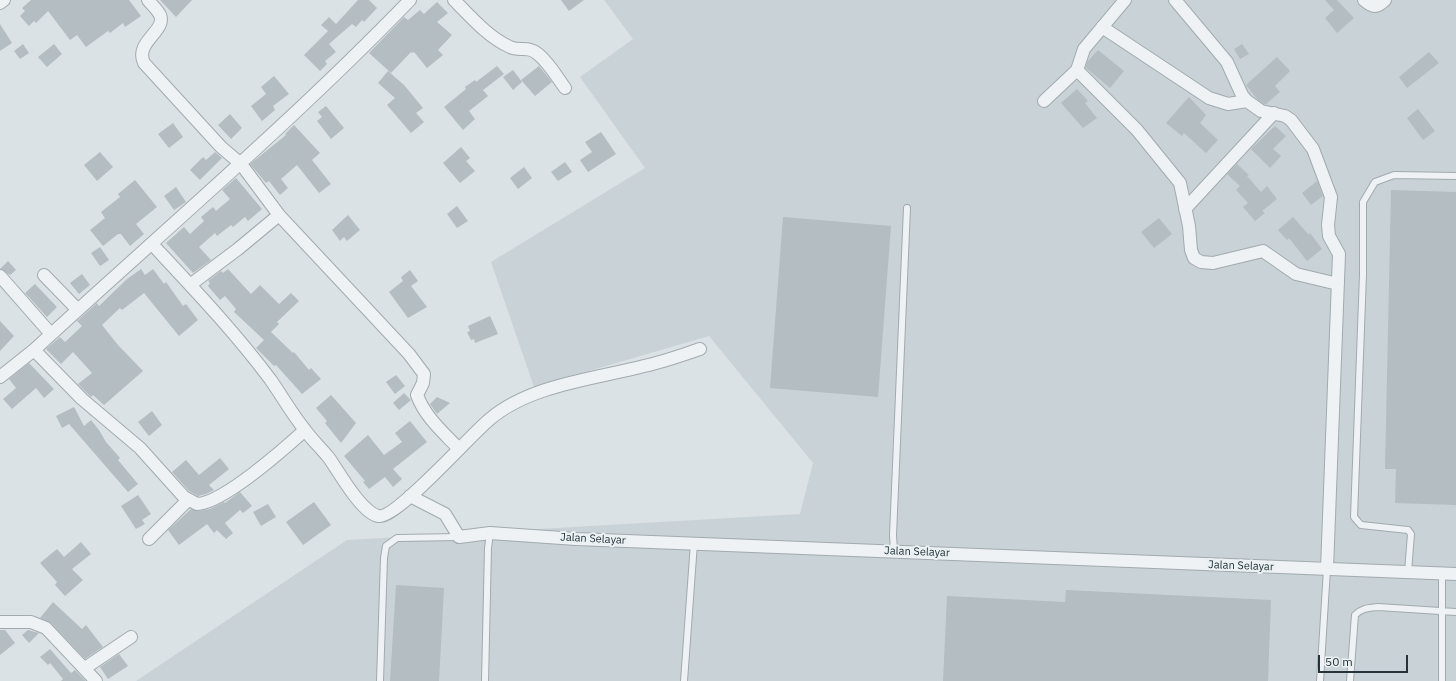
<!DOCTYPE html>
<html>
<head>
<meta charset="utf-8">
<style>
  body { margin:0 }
  #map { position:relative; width:1456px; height:681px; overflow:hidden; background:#dbe2e5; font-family:"IBM Plex Sans",sans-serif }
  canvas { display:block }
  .scale { position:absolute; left:1318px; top:655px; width:90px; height:18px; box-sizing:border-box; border:2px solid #26333b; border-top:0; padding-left:5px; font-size:12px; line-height:14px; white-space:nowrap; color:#26333b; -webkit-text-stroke:3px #eaf1f3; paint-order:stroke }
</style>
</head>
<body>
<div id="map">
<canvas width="1456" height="681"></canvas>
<div class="scale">50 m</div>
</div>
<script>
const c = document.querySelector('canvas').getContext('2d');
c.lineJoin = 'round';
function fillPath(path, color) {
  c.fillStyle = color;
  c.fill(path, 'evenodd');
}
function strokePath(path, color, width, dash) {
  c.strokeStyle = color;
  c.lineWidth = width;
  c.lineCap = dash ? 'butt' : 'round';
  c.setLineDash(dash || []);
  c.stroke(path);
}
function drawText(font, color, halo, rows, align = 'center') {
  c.font = font + ' "IBM Plex Sans",sans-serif';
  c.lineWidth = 4;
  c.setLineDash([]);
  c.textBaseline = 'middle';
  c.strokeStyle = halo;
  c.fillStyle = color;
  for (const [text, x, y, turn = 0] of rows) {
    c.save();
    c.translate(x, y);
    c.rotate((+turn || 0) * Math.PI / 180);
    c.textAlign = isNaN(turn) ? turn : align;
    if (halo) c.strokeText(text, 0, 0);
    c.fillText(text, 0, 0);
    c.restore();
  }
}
fillPath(new Path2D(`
  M 604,0 L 1456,0 L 1456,681 L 136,681 L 347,540 L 800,514 L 813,463 L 709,336 L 534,387 L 491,262 L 645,168 L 580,77 L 633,39 Z`), '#c9d2d7');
fillPath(new Path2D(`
  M 31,0 L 129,0 L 141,16 L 125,27 L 123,23 L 110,33 L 108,31 L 86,47 L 77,35 L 70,40 L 48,11 L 36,23 L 34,21 L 29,26 L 20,16 L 25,11 L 22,8 Z
  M 160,0 L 192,0 L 176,17 Z
  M 358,0 L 369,0 L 377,8 L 364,22 L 362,20 L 356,27 L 352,24 L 329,44 L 336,52 L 325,61 L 327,64 L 320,71 L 304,55 L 328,31 L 321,25 L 329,17 L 336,24 Z
  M 561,0 L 584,0 L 569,11 Z
  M 1325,0 L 1337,0 L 1354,18 L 1337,33 L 1325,18 L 1334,10 Z
  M 437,2 L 448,13 L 437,22 L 452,35 L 438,50 L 443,55 L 427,68 L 414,52 L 412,53 L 411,52 L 391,73 L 369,53 L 404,17 L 408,20 L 420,10 L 424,14 Z
  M 0,24 L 12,43 L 0,51 Z
  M 23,44 L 29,53 L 20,59 L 14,51 Z
  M 54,44 L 62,54 L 47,67 L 38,57 Z
  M 1242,44 L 1249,54 L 1240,59 L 1234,49 Z
  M 1098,50 L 1124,71 L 1110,88 L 1086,68 L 1087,62 Z
  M 1429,52 L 1439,63 L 1407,88 L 1399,77 Z
  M 1277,57 L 1290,71 L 1275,86 L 1280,92 L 1266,104 L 1264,104 L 1257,99 L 1246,85 Z
  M 497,66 L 504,74 L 483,90 L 488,96 L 469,111 L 475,119 L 463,130 L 444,107 L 466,89 L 465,87 L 475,80 L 476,82 Z
  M 539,66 L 552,82 L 535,96 L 521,80 Z
  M 513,70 L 522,82 L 513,90 L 503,77 Z
  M 388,71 L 404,85 L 423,108 L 416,113 L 424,122 L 411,133 L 387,105 L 395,98 L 378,83 Z
  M 274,76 L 289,94 L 273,106 L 275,110 L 262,121 L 251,106 L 266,94 L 261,87 Z
  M 1077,89 L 1088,101 L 1085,103 L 1097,118 L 1083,128 L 1061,103 Z
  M 1189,97 L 1206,115 L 1200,123 L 1218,140 L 1206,153 L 1184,133 L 1182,136 L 1166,123 Z
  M 326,106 L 344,128 L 331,139 L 317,121 L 322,117 L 318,112 Z
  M 1418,109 L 1435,131 L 1423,140 L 1407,118 Z
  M 230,114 L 242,128 L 231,139 L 218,125 Z
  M 173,123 L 183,137 L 169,148 L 158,134 Z
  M 294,125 L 320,153 L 312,160 L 331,184 L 319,193 L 297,165 L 281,179 L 288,188 L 280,195 L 269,181 L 266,183 L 250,164 L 286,135 L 285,134 Z
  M 1275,126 L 1286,136 L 1273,149 L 1281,156 L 1270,168 L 1251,149 Z
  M 601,132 L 616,154 L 588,172 L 580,160 L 592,152 L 585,142 Z
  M 461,147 L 470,158 L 466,161 L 475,171 L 460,183 L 443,163 Z
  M 100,152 L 113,167 L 97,181 L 84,165 Z
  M 215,152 L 222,158 L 200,180 L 190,170 L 203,157 L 206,160 Z
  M 565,162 L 572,172 L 558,181 L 551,172 Z
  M 1237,164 L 1249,175 L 1247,176 L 1261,192 L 1267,186 L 1277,199 L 1262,211 L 1265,213 L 1255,221 L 1243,207 L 1248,203 L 1236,190 L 1240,186 L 1227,174 Z
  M 524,167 L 532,178 L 518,189 L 510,178 Z
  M 236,178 L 262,209 L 248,221 L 245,217 L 233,227 L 231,225 L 217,236 L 215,233 L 199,247 L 211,260 L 193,273 L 166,243 L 184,227 L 190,234 L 204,221 L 201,217 L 213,207 L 216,211 L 230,199 L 222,190 Z
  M 135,180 L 157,207 L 136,224 L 144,234 L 130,246 L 121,234 L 118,234 L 103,246 L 90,230 L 105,218 L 101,212 L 120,197 L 118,194 Z
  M 1317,181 L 1323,196 L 1311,205 L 1302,193 Z
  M 176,187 L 186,202 L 174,210 L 164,196 Z
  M 1391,190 L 1456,192 L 1456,505 L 1395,503 L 1396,469 L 1385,469 Z
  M 457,206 L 468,221 L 457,228 L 447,214 Z
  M 348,215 L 360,230 L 347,241 L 344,237 L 340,241 L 332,230 Z
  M 783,217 L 891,226 L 878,397 L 770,388 Z
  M 1293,217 L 1309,235 L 1310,233 L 1322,249 L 1307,261 L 1289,238 L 1287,240 L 1278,230 Z
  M 1159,218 L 1172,234 L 1154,248 L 1141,232 Z
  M 100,247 L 109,260 L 100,266 L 91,253 Z
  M 8,261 L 16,270 L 10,275 L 0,269 Z
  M 141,269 L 145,275 L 153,269 L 164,284 L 166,282 L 183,306 L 186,304 L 198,320 L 179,336 L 144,293 L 122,310 L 120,308 L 102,325 L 118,345 L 143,371 L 104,405 L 93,395 L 91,397 L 78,384 L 92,373 L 73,352 L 61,364 L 46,349 L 60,337 L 65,342 L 82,326 L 77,321 L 97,303 L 99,306 L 127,279 Z
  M 228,269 L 251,294 L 260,285 L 279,304 L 291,293 L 299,301 L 277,322 L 279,324 L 271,332 L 293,353 L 294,352 L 309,370 L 311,368 L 321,379 L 302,394 L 276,365 L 274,366 L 256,348 L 264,340 L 234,312 L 236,309 L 225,296 L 220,300 L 208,286 L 210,283 L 208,281 L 221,271 L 223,273 Z
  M 410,270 L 418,281 L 411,286 L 427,307 L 408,318 L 389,292 L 403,281 L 401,277 Z
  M 82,274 L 90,285 L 79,294 L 70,283 Z
  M 35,284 L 57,307 L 47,317 L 25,293 Z
  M 490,316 L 498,334 L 475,343 L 474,339 L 471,340 L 467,332 L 470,331 L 468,326 Z
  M 0,321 L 14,336 L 0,351 Z
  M 29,363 L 54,389 L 44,398 L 36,388 L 12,409 L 3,399 L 16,388 L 9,379 Z
  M 396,375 L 405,386 L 395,394 L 386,382 Z
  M 404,393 L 411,400 L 399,410 L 393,403 Z
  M 331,395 L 356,423 L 341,443 L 325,423 L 327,421 L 316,408 Z
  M 437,397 L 450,403 L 437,414 L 430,404 Z
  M 74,407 L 84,426 L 91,420 L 99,430 L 106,442 L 120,458 L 118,460 L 138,484 L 128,492 L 69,424 L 62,428 L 56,416 Z
  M 152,411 L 162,425 L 149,436 L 138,422 Z
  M 410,421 L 427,442 L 393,469 L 402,479 L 393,487 L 385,477 L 369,489 L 363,482 L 365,481 L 344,456 L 368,435 L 384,455 L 402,442 L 395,433 Z
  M 220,458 L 229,469 L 209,485 L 214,490 L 206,494 L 198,496 L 189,491 L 172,472 L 186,460 L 199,475 Z
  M 240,492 L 252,506 L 243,513 L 240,510 L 225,523 L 233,533 L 226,539 L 217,530 L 214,533 L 207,524 L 179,545 L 168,530 L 191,509 L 198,511 L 210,509 L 224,502 L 225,503 Z
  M 138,495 L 151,514 L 142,520 L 145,524 L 136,529 L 121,506 Z
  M 314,502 L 331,525 L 303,545 L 286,522 Z
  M 268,504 L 276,517 L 261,526 L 253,512 Z
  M 81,542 L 91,554 L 72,569 L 83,580 L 65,596 L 55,585 L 57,582 L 40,563 L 57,549 L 64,557 Z
  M 396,585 L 444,588 L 439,681 L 390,681 Z
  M 1066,590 L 1271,600 L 1268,681 L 943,681 L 947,596 L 1065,602 Z
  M 53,602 L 82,629 L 86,625 L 103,647 L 85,659 L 51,623 L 40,618 Z
  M 0,630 L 5,630 L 15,643 L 0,655 Z
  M 28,630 L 39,633 L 29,643 L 22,635 Z
  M 50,649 L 71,673 L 75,670 L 86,681 L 61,681 L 63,679 L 50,663 L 48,665 L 40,657 Z
  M 119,654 L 128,666 L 108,679 L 100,667 Z`), '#b3bdc2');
const lane = new Path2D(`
  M 894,551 L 893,535 L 907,208
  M 1408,572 L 1411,534 L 1408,530 L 1361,525 L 1354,517 L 1363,274 L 1363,202 L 1375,182 L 1394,175 L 1456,176
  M 1442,573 L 1442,681
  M 380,681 L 384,558 L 386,546 L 397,538 L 459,537
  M 485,681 L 488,548 L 490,533
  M 684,681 L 694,543
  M 1320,681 L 1327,569
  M 1350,681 L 1355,615 C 1362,608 1368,608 1378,607 L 1456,612`);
const street = new Path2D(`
  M 148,0 C 151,4 157,9 160,15 C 167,31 134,42 144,63 L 221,147 L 241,164 L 279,215 L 409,354 L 424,374 L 423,383 L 417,395 C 425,417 443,432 459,449
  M 454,0 C 471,17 488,37 510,47 C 520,52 527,45 538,54 C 549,63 557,77 565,88
  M 1175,0 L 1227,62 L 1242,95 L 1247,101 L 1261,111 L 1285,116 L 1291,120 L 1313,149 L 1331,197 L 1328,225 L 1329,236 L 1339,254 L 1327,569
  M 1364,0 C 1373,8 1377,8 1385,0
  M 0,3 L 4,0
  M 1102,27 L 1209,98 L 1228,104 L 1247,101
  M 1077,70 L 1137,130 L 1180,183 L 1189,226 L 1191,250 L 1194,258 L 1201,262 L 1213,263 L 1263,251 L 1296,274 L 1338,284
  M 1044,101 L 1077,70 L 1084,49 L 1125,0
  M 1185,209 L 1274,113
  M 152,244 C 193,288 234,331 270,379 C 282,396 292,414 305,430 C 312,440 321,448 329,458 C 339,472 361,512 378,516 C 396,520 471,434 490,419 C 530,385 594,379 644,366 C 663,362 682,355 700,349
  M 44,275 L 78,310
  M 0,276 L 51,334
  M 190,285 L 238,249 L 279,215
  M 34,350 L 82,399 L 140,448 L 184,497 L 197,504 C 223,503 284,449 305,430
  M 0,377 L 34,350 C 160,234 291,123 410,0
  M 410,496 L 445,514 L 459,537 L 490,533 L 576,539 L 1456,574
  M 149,539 L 188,500
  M 0,622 L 31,622 L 46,628 L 96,681
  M 85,668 L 131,637`);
strokePath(lane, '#a1aaaf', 8);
strokePath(street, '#a1aaaf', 14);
strokePath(lane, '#eef2f4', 6);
strokePath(street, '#eef2f4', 12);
drawText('11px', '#26333b', '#eaf1f3', [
  ["Jalan Selayar",593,539,3],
  ["Jalan Selayar",917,552,2],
  ["Jalan Selayar",1241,566,2]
]);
</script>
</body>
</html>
